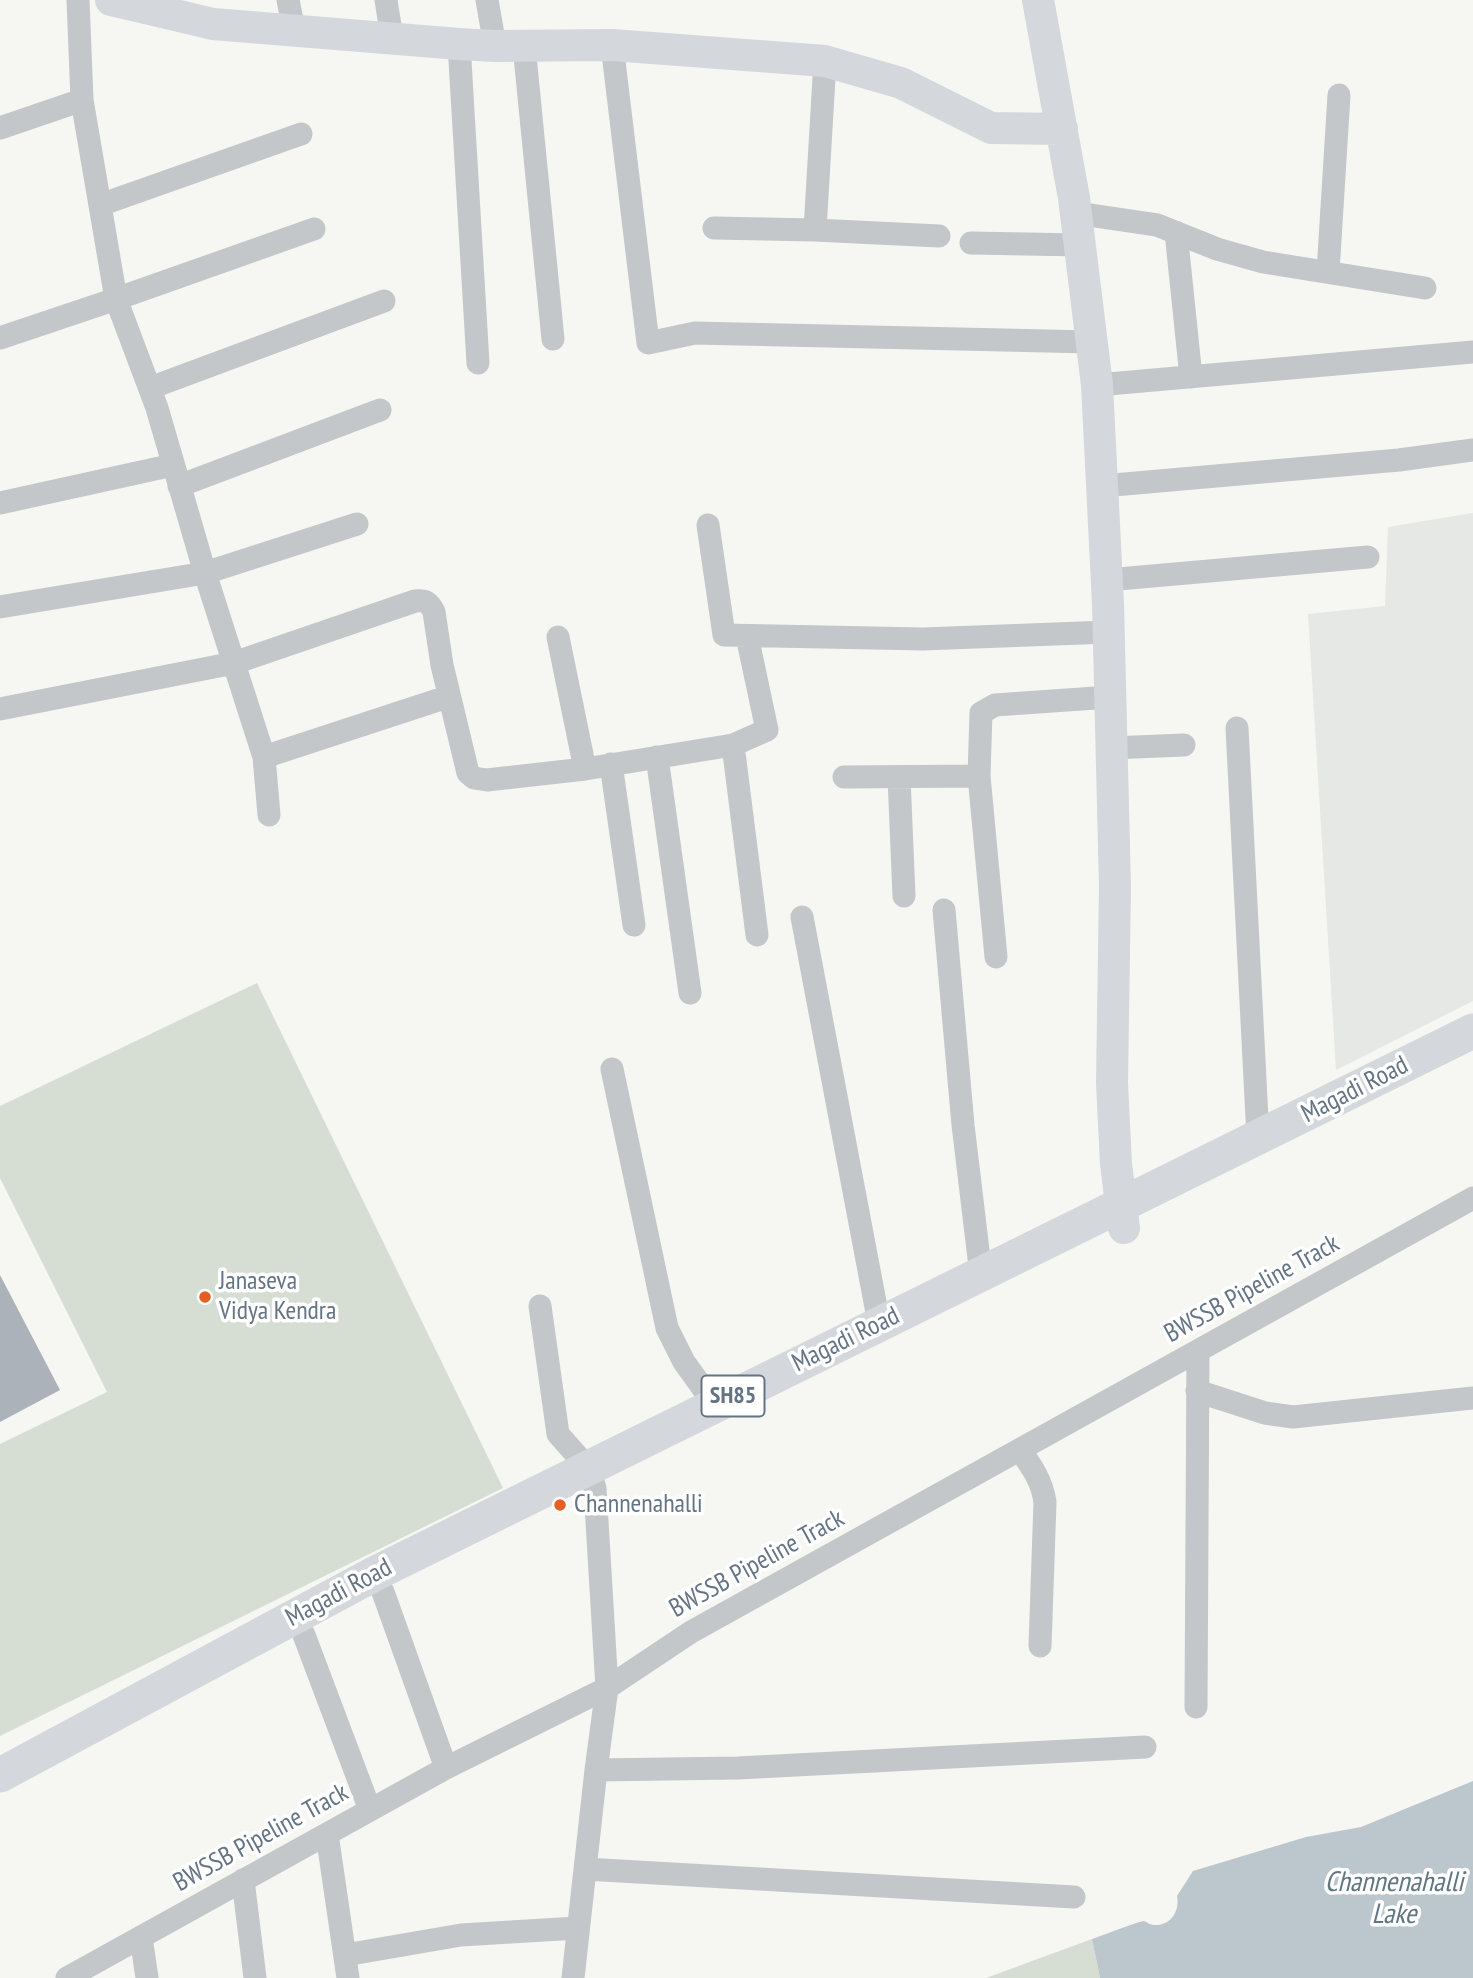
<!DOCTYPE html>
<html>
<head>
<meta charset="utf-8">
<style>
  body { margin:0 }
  canvas { display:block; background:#f6f6f2 }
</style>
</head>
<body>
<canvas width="1473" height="1978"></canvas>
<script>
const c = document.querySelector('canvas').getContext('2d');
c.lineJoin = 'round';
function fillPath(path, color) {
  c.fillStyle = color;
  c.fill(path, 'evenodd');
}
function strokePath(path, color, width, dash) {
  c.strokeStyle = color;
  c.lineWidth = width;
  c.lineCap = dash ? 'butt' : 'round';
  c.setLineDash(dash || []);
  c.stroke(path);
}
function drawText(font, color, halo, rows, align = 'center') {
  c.font = font + ' "PT Sans Narrow",sans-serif';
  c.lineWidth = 7;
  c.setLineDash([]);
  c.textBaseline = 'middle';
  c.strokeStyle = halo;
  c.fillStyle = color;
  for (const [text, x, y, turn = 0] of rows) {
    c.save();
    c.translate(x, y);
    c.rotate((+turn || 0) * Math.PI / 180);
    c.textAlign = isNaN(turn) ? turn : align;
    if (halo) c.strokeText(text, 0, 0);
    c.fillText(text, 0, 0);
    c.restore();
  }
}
fillPath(new Path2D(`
  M 1473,513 L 1473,1001 L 1336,1070 L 1308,614 L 1385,606 L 1388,527 Z`), '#e6e8e6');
fillPath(new Path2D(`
  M 257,983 L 503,1488 L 0,1736 L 0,1444 L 107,1392 L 0,1178 L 0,1106 Z
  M 1092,1939 L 1100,1978 L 986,1978 Z`), '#d6ddd3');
fillPath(new Path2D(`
  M 1473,1781 L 1473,1978 L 1100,1978 L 1092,1939 C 1099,1937 1139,1921 1144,1921 C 1147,1922 1150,1925 1154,1925 C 1171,1926 1180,1911 1177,1896 L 1193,1871 L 1306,1837 L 1361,1827 Z`), '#bcc7cd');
fillPath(new Path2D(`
  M 0,1275 L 60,1390 L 0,1422 Z`), '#abb2b9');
strokePath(new Path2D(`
  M 78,0 L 82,100 L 116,299 L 157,408 L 205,573 L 264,757 L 269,815
  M 288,0 L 294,30
  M 386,0 L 392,38
  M 487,0 L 495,46
  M 459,44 L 478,363
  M 612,45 L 648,343 L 695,333 L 1091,342
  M 524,46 L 553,339
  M 0,128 L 82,100
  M 100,205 L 301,134
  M 1076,213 L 1157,225 L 1217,249 L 1263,262 L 1425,288
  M 714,228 L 815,230 L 939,236
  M 815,230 L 825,61
  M 1176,232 L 1191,377
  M 971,243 L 1080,245
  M 1328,272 L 1339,95
  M 0,338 L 116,299 L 314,229
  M 1097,385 L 1473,352
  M 150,388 L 384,301
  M 179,486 L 380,410
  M 1102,486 L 1399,460 L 1473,450
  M 0,503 L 173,465
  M 708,525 L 724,635 L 923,639 L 1108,632
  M 1107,580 L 1368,557
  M 0,607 L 205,573 L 357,524
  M 558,637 L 585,769
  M 0,709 L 234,663 L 415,601 C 426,600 429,602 434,612 L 442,665 L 468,773 L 474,778 L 487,780 L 585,769 L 733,745 L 767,730 L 747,636
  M 1237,728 L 1258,1138
  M 733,745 L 757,935
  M 1111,748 L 1184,745
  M 264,757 L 438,700
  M 657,757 L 690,993
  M 611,764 L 634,925
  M 979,776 L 996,957
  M 844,777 L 979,776 L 981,713 L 995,705 L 1110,697
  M 899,777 L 904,896
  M 944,910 L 963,1125 L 981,1275
  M 802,917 L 879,1323
  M 612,1069 L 667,1328 L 684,1362 L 715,1405
  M 540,1306 L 558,1434 L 588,1468 L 595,1488 L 607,1688 L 596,1770
  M 1197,1391 L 1265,1413 L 1293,1417 L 1473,1398
  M 1020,1450 C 1032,1467 1042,1481 1045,1502 L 1040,1646
  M 383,1592 L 446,1768
  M 304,1635 L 370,1810
  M 1196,1707 L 1198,1352
  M 327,1834 L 348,1978
  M 585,1869 L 1074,1897
  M 243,1880 L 255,1978
  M 141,1937 L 147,1978
  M 345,1955 L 461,1935 L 577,1928
  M 67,1978 L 446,1768 L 607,1688 L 691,1632 L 1473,1198
  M 573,1978 L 596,1770 L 738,1768 L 1145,1747`), '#c3c7ca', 23);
strokePath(new Path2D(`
  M 111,0 L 213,24 L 459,44 L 495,46 L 612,45 L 825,61 L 901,83 L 991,128 L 1062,129
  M 1038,0 L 1074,198 L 1097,385 L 1108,604 L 1115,887 L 1112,1083 L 1116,1164 L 1124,1228`), '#d4d8dc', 32);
strokePath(new Path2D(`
  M 0,1775 L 376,1573 L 1473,1031`), '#d4d8dc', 35);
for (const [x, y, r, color] of [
  [205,1297,7,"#e65e23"],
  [560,1505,7,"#e65e23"]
]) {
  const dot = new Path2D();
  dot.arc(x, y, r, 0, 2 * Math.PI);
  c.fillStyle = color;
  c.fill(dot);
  strokePath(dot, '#fff', 2.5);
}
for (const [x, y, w] of [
  [733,1396,63]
]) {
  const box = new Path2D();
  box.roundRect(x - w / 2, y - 20.5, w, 41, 5);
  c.fillStyle = '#fff';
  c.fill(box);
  strokePath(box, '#647484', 2);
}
drawText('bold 24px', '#647484', null, [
  ["SH85",733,1396]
]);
drawText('26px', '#647484', '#fff', [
  ["Magadi Road",1355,1090,-27],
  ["BWSSB Pipeline Track",1252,1289,-29],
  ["Magadi Road",846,1340,-26],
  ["BWSSB Pipeline Track",757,1564,-29],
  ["Magadi Road",339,1593,-28],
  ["BWSSB Pipeline Track",261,1838,-29]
]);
drawText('26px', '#647484', '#fff', [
  ["Janaseva",219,1282],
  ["Vidya Kendra",219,1312],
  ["Channenahalli",574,1505]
], 'left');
drawText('italic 28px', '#607680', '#fff', [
  ["Channenahalli",1394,1883],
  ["Lake",1394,1915]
]);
</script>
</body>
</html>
